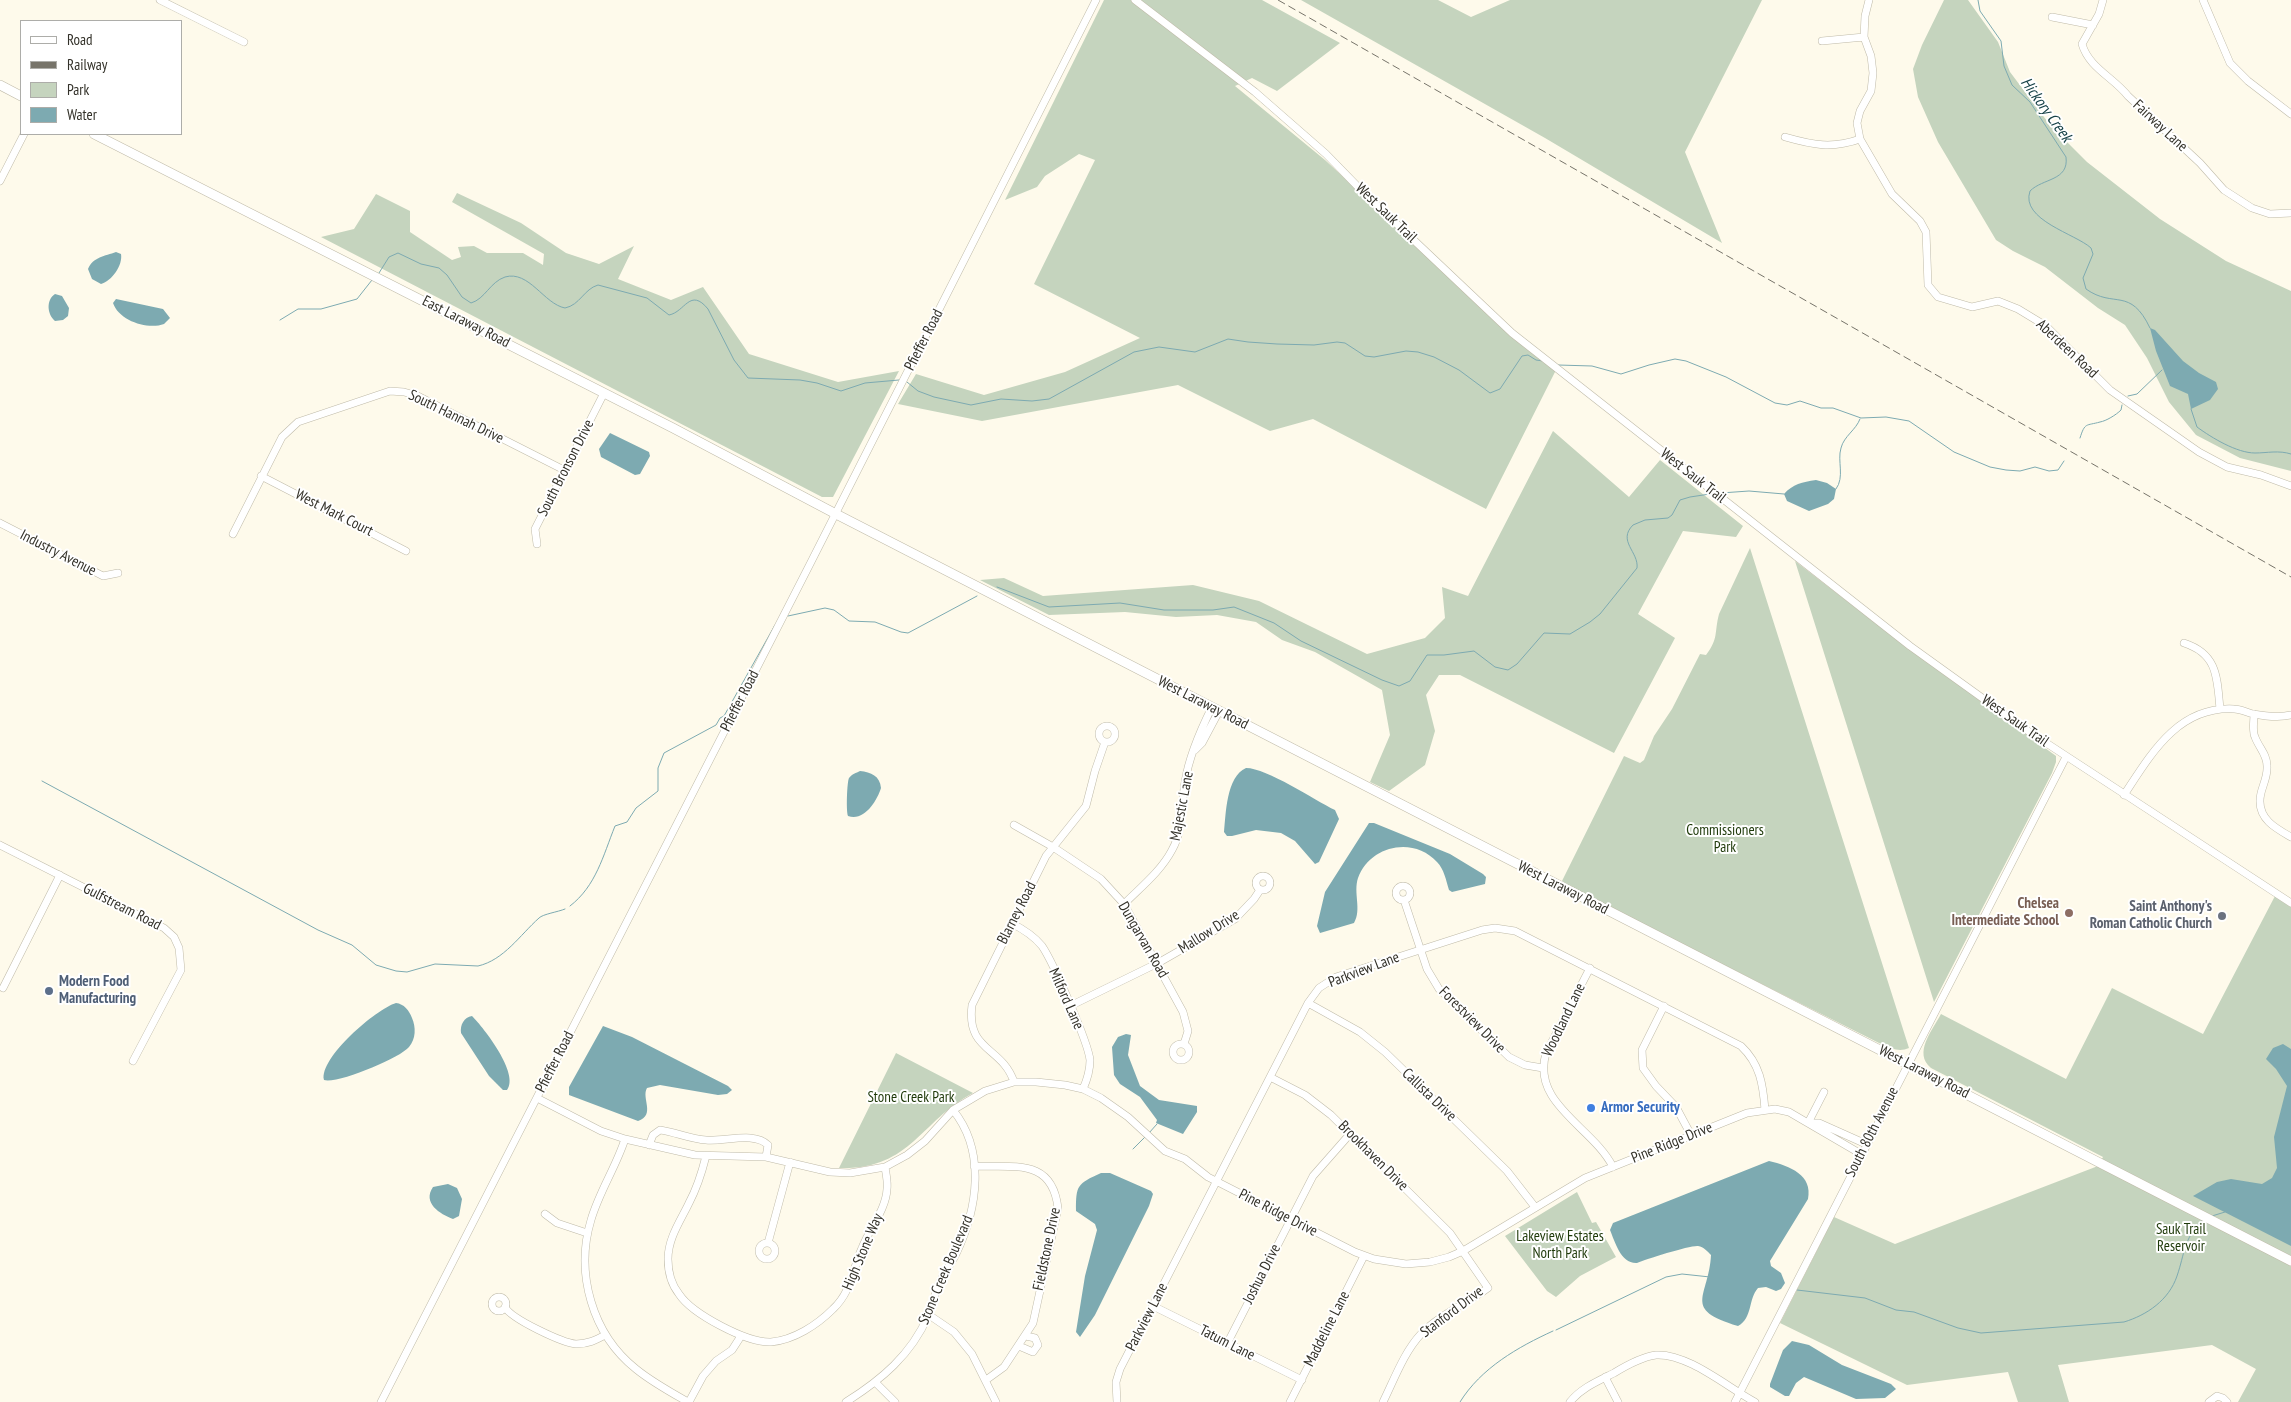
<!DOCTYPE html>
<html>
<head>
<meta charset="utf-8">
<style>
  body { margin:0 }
  #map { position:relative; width:2291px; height:1402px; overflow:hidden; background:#fefaeb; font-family:"PT Sans Narrow",sans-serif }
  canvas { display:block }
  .legend { position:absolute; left:20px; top:20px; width:162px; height:115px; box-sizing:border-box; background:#fff; border:1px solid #adada9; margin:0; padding:6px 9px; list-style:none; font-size:15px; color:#333129 }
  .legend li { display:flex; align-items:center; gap:10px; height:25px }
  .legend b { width:25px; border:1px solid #adada9 }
</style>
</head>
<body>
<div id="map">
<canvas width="2291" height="1402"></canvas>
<ul class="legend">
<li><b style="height:6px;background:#fff"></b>Road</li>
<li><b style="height:6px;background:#77746a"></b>Railway</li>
<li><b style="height:14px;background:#c5d4be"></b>Park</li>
<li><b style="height:14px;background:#7daab1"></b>Water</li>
</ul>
</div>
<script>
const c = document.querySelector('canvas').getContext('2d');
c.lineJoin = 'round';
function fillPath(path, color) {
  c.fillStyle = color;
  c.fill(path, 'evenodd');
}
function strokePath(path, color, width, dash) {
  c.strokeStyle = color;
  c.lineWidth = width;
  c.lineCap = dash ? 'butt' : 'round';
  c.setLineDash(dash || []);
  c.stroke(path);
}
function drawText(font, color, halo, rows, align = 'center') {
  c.font = font + ' "PT Sans Narrow",sans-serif';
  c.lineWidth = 4;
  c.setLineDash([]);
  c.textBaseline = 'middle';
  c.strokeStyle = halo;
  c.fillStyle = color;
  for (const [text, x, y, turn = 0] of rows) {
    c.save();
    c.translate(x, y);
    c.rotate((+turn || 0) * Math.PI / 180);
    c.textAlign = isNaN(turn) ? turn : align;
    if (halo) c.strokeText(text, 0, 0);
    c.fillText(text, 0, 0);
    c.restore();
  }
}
fillPath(new Path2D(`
  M 1104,0 L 1262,0 L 1340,43 L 1277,91 L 1252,78 L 1235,86 L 1325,160 L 1509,330 L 1556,370 L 1486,509 L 1313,419 L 1270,431 L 1178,385 L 982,421 L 898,404 L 916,374 L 984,395 L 1065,372 L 1140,338 L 1034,284 L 1095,160 L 1079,154 L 1045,176 L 1037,187 L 1005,200 Z
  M 1301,0 L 1438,0 L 1471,17 L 1510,0 L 1762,0 L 1685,152 L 1722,243 L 1545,138 Z
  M 1944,0 L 1968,0 L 1998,42 L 2010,72 L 2050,125 L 2087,162 L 2160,219 L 2226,261 L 2291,291 L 2291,471 L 2240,458 L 2196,435 L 2169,402 L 2147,358 L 2125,325 L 2098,308 L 2045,267 L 2013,251 L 1996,240 L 1938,142 L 1918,97 L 1913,69 L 1922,45 Z
  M 457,193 L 521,223 L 566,253 L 599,264 L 634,246 L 618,279 L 671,300 L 703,287 L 749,354 L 838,382 L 899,371 L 833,497 L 822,497 L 321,237 L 354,229 L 376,194 L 410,211 L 410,232 L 452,260 L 461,257 L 458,247 L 474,246 L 487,253 L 523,253 L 543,265 L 544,254 L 452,202 Z
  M 1553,431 L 1629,497 L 1660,460 L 1743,526 L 1736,537 L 1683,531 L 1638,614 L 1675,638 L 1614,753 L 1460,675 L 1439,675 L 1426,695 L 1435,731 L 1425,765 L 1389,791 L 1370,782 L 1390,735 L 1382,690 L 1315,652 L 1282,640 L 1256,622 L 1217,615 L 1176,617 L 1125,612 L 1049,615 L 980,580 L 1004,578 L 1043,596 L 1193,585 L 1259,601 L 1367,654 L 1425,638 L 1445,618 L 1442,587 L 1468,596 Z
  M 1750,548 L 1909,1048 C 1900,1052 1892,1049 1883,1045 L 1569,887 L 1562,881 L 1624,756 L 1640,763 L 1644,760 L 1654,736 L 1672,709 L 1700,654 L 1706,655 C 1719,638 1714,633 1719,614 Z
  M 1795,561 L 1896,639 L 2056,756 L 2056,762 L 2052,773 L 1934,1002 Z
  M 2275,896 L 2291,906 L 2291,1402 L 2238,1402 L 2256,1369 L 2212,1345 L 2058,1365 L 2069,1402 L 2018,1402 L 2008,1372 L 1907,1385 L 1780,1323 L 1834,1217 L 1895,1244 L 2098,1166 L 2103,1157 L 1931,1068 C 1913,1053 1932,1031 1941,1014 L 2066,1079 L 2112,988 L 2203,1034 Z
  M 896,1053 L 973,1093 C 919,1122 911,1170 839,1168 Z
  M 1577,1192 L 1592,1223 L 1596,1222 L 1616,1257 L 1580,1276 L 1556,1297 L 1547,1291 L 1505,1236 Z`), '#c5d4be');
fillPath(new Path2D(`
  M 116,252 L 121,254 C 123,265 112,281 101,284 L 92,279 L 88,269 C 93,257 105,256 116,252 Z
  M 55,294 L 62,296 L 69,308 L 68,316 L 63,320 L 55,321 C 47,314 46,300 55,294 Z
  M 116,299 L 163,309 L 170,318 L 164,324 C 148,330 119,321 113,303 Z
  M 2150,328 L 2155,330 L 2183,361 L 2199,373 L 2216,382 L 2218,389 L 2210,400 L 2191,409 L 2188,394 L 2170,386 L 2156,351 Z
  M 610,433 L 649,452 L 650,456 L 640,474 L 635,475 L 601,457 L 599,449 Z
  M 1816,480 L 1827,483 L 1836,489 L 1834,499 L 1828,504 L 1809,511 L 1787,501 L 1784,494 C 1793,484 1802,482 1816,480 Z
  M 1246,768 C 1267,768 1314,800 1335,810 L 1339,819 L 1319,862 L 1315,864 L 1295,841 L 1281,833 L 1256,830 L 1232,836 L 1227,836 L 1224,832 C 1226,814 1226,777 1246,768 Z
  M 860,771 C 871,772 880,776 881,788 C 877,801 864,822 848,816 C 846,811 847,782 849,778 C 852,774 856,773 860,771 Z
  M 1369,823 L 1374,823 L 1450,854 L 1483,874 L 1486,877 L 1485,884 L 1452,892 L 1449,890 C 1446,880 1444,869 1437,862 C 1414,836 1370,845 1358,878 C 1353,893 1362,909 1354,923 L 1320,933 L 1317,926 L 1325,892 Z
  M 396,1003 C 404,1004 409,1010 412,1018 C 416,1027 416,1039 409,1047 C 400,1058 338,1084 324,1080 C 319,1058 376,1009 396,1003 Z
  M 472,1016 C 484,1028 520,1074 507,1090 L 503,1090 L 489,1076 L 461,1033 C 460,1025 464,1017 472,1016 Z
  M 603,1026 L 632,1037 L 728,1086 L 732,1090 L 727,1094 L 718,1095 L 660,1085 L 647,1088 C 641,1098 656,1115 638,1121 L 569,1095 L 569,1087 Z
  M 1126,1034 L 1131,1035 L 1128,1055 L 1140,1086 L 1159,1100 L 1197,1106 L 1197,1112 L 1183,1134 L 1156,1123 L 1157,1120 L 1140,1097 L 1120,1084 L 1114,1075 L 1112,1047 L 1118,1037 Z
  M 2283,1044 L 2291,1049 L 2291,1246 L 2193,1196 L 2217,1182 L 2231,1179 L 2262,1184 L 2272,1178 L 2277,1168 L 2274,1137 L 2287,1086 L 2276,1069 L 2266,1059 L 2273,1048 Z
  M 1769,1161 C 1790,1166 1813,1175 1808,1199 L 1770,1261 L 1771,1266 L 1781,1273 L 1785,1283 L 1781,1289 L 1776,1291 L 1766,1287 L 1758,1288 C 1748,1299 1753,1318 1738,1326 C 1681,1309 1709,1297 1711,1255 C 1707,1251 1704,1247 1698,1246 C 1691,1245 1646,1259 1637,1263 C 1621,1264 1615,1242 1610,1230 L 1613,1223 Z
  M 1101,1173 L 1110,1173 L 1151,1191 L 1153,1194 L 1149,1206 L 1095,1315 L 1080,1337 L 1076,1332 L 1085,1276 L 1097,1230 L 1095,1224 L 1076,1211 C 1076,1185 1077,1184 1101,1173 Z
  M 448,1184 L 457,1188 L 462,1199 L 459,1216 L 453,1219 C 440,1214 422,1203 433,1187 Z
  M 1792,1341 L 1809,1345 L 1842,1365 L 1891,1384 L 1896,1389 L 1885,1398 L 1856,1399 L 1804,1377 L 1796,1383 L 1789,1396 L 1785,1396 L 1770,1387 L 1770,1384 L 1783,1350 Z`), '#7daab1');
strokePath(new Path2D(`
  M 1978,0 L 1980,11 L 2001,41 L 2004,66 L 2012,85 L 2030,102 L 2066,157 C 2069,181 2043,178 2030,191 C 2020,220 2076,234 2091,248 L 2093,254 L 2083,278 L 2086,289 C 2114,309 2130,286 2150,328
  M 379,273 L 389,257 L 398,253 L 421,264 L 439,268 L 447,275 L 462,297 L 471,303 C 485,299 490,282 505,277 C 529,270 544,304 565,308 C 580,305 584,289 598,285 L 647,298 L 669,315 C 685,312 690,287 708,309 L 734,360 L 748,378 L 800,380 L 817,383 L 841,391 L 865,383 L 899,380
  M 280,320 L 298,309 L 321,309 L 357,299 L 372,280
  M 1558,365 L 1592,366 L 1621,374 L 1649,365 L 1675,359 L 1686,361 L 1726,377 L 1775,403 L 1787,405 L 1800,401 L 1821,408 L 1833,408 L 1861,418 L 1886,417 L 1909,421 L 1954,452 L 1990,467 L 2006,470 L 2020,471 L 2035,467 L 2049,471 L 2058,470 L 2064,461
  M 907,382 L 918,391 L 934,397 L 971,405 L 1001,399 L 1032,401 L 1049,399 L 1134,352 L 1159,347 L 1195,352 L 1228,339 L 1248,342 L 1277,344 L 1314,345 L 1337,342 L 1345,343 L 1365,356 L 1374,357 L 1406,351 L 1418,352 L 1434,357 L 1459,370 L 1490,393 L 1500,389 L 1522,356 L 1528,355 L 1536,360 L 1543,361
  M 2128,396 L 2137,394 L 2162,370
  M 2191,409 L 2197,427 C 2212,438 2237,453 2255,453 C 2267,453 2279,450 2291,454
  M 2080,438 C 2085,422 2086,426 2100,422 C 2106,421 2116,415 2121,410 L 2122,405
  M 1836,489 C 1845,477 1837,461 1841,448 C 1844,436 1856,430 1860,419
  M 1721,493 L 1749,491 L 1784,494
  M 997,587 L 1049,607 L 1120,603 L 1164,610 L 1213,610 L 1234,607 L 1274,623 L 1301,641 L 1382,680 L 1399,686 L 1410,681 L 1427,655 L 1444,655 L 1474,651 L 1495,667 L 1508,670 L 1517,664 L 1544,633 L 1570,634 L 1590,622 L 1600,614 L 1637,568 C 1639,552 1617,541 1633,525 L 1645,520 L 1668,518 L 1672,515 L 1680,500 L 1690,497 L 1710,494
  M 788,616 L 825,608 L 834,610 L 849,621 L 875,622 L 901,632 L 908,633 L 977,596
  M 42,781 L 318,930 L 352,945 L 376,965 L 396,971 L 407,972 L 435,964 L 478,966 C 504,960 520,935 539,918 C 543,914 558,912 565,909
  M 570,906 C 596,886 603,856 615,826 L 627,822 L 636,808 L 658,791 L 658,768 L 664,753 L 716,725 L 720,718 L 724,716 L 775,625
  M 1149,1133 L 1157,1124
  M 1133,1149 L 1145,1137
  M 2212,1216 L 2225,1212
  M 1797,1290 L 1865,1298 L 1896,1310 L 1914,1312 L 1958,1328 L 1981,1333 L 2124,1322 C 2147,1315 2169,1300 2177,1276 C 2185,1253 2183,1240 2202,1220
  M 1556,1330 L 1666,1277 L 1682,1274 L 1710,1277
  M 1460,1402 C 1481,1368 1518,1347 1553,1331`), '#7daab1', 1);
const minor = new Path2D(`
  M 160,0 L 244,42
  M 1135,0 L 1255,92 L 1326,154 L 1364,193 L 1512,333 L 1910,646 L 2031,733 L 2291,903
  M 1869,0 L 1865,16 L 1864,37 L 1871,56 L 1873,73 L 1871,91 L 1860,111 L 1857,123 L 1860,139 L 1892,194 L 1920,221 L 1926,232 L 1928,285 L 1938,297 L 1972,307 L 1998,301 L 2018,309 L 2046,326 L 2110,390 L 2199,452 L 2227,467 L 2261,475 L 2291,486
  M 2103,0 L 2099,14 L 2082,44 C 2089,68 2113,77 2128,96 L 2200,163 L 2224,190 L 2252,208 L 2270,214 L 2291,213
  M 2203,0 L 2230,63 L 2248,81 L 2291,114
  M 2052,17 L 2093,25
  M 1822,41 L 1864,37
  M 1785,137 C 1813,145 1832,149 1860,139
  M 0,181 L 24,134
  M 261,476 L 406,551
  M 0,523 L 103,576 L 118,573
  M 233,534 L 282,437 L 298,422 L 390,391 L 404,392 L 418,396 L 564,470
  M 537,544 L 535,529 L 604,393
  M 2184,643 C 2218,654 2217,678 2220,709
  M 2254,714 C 2254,721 2252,731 2255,737 C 2259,748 2267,754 2267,766 C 2268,779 2260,789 2260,800 C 2259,820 2277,829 2291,837
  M1099 734a8 8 0 1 1 16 0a8 8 0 1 1-16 0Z
  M 1195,750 L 1202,743 L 1219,711
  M 2124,795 C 2151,754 2178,706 2234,709 C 2240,709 2246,712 2253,714 C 2264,716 2279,718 2291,715
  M 1014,825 L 1053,847 L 1101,879 L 1124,904 L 1183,1012 L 1188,1031 L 1184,1044
  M 0,845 L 164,928 L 174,937 L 179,948 L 181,970 L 133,1061
  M1256 883a7 7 0 1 1 14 0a7 7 0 1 1-14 0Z
  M1396 893a7 7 0 1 1 14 0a7 7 0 1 1-14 0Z
  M 1404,900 L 1427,969 L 1439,989 L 1509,1057 L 1525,1065 L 1543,1068
  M 1124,904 C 1141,887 1161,871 1172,850 C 1184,829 1181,805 1185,782 C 1189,756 1200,731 1212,707
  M 1011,923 C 1023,929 1034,936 1042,946 C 1053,962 1088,1042 1090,1060 C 1090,1071 1087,1080 1083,1089
  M 1590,968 L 1546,1053 C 1531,1104 1593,1127 1613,1167
  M 3,988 L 60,875
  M 1308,1003 L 1360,1032 L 1385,1052 L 1507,1171 L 1535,1207
  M 1070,1006 L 1158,963 L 1235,919 L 1254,899 L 1260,890
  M 1664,1006 L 1642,1050 L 1643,1068 L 1656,1086 L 1676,1107 L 1691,1135
  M1173 1052a8 8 0 1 1 16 0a8 8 0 1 1-16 0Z
  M 1270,1077 L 1305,1095 L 1331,1115 L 1450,1233 L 1488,1288 C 1466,1304 1439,1315 1421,1334 C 1404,1352 1394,1380 1383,1402
  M 1014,1082 C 1002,1046 966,1052 972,1005 L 1046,856 L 1086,806 L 1095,771 L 1105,742
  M 537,1098 L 601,1131 L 625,1139 L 695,1155 L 766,1157 L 830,1172 L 850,1173 L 885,1167 L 907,1155 L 925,1141 L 953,1110 L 985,1091 L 1014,1082 L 1036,1082 L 1065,1085 L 1083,1089 L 1101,1098 L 1128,1117 L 1165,1151 L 1185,1159 L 1208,1177 L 1355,1252 L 1374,1259 L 1406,1264 L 1430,1262 L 1449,1257 L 1463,1251 L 1585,1178 L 1747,1113 L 1775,1109 L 1789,1112 L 1861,1154
  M 1808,1123 L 1824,1092
  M 1809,1123 L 1819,1123 L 1866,1144
  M 625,1139 C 616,1167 599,1192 591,1220 C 575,1273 592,1334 636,1369 C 652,1382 670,1392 688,1402
  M 649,1145 L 653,1135 L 660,1130 C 675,1132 690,1139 706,1140 C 725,1142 754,1131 768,1145 L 766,1157
  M 706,1156 C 702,1172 697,1188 689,1203 C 681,1220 668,1238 668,1259 C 668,1271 671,1284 679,1294 C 692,1314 747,1343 771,1342 C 794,1340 817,1325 833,1309 C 852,1291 852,1270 862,1248 C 869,1229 886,1210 887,1189 C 888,1182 886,1174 885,1167
  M 974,1166 C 1013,1168 1052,1157 1058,1208 L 1033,1323 L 1004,1367 L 986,1380
  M 545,1214 L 557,1223 L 587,1233
  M 768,1243 L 790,1162
  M759 1251a8 8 0 1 1 16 0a8 8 0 1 1-16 0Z
  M492 1304a7 7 0 1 1 14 0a7 7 0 1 1-14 0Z
  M 1153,1306 L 1302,1380
  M 505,1307 C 511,1319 563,1343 576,1344 C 588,1344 596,1340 605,1335
  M 929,1315 L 954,1332 L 972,1354 L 996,1402
  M 1228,1342 L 1313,1176 L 1350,1134
  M 1019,1346 L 1033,1352 L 1038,1345 L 1035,1338 L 1026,1336
  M 1605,1377 L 1618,1402
  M 876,1383 L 895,1402
  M 381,1402 L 810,564 L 1096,0
  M 689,1402 L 703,1376 L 716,1361 L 732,1350 L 741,1336
  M 846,1402 C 881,1380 911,1355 928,1316 C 933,1304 935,1291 941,1280 C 945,1271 952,1263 956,1254 C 978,1208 986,1151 953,1110
  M 1117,1402 L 1116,1382 L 1120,1369 L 1308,1003 L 1319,988 L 1336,977 L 1482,930 L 1495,928 L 1515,931 L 1741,1046 C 1760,1064 1763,1084 1765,1110
  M 1290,1402 L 1364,1256
  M 1570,1402 C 1581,1388 1598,1381 1614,1373 C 1627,1365 1641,1357 1656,1355 C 1688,1353 1728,1388 1755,1402
  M 1735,1402 L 2066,757
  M 2209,1402 L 2217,1396 L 2223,1398 L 2227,1402`);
const major = new Path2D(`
  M 0,85 L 21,96
  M 94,134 L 673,428 L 836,514 L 2291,1261`);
strokePath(minor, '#bfbaa8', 8);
strokePath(major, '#bfbaa8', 10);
strokePath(minor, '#fff', 7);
strokePath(major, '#fff', 9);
strokePath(new Path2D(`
  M 1278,0 L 2291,577`), '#77746a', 1, [8, 4]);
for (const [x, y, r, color] of [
  [2069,913,5,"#8d6e63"],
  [2222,916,5,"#6b7280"],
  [49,991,5,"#5c6f8a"],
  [1591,1108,5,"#3f7fe0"]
]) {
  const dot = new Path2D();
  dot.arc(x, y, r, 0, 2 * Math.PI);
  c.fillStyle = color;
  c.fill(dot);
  strokePath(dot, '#fff', 2);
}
drawText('15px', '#333129', '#fff', [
  ["Fairway Lane",2160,126,43],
  ["West Sauk Trail",1386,213,44],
  ["East Laraway Road",466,322,27],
  ["Pfieffer Road",924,340,-63],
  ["Aberdeen Road",2067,349,43],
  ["South Hannah Drive",456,417,26],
  ["South Bronson Drive",566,468,-63],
  ["West Sauk Trail",1693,476,38],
  ["West Mark Court",334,513,27],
  ["Industry Avenue",58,553,27],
  ["Pfieffer Road",740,701,-63],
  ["West Laraway Road",1203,703,27],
  ["West Sauk Trail",2015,721,35],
  ["Majestic Lane",1182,806,-79],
  ["West Laraway Road",1563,888,27],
  ["Gulfstream Road",122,907,27],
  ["Blarney Road",1017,913,-63],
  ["Mallow Drive",1209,932,-32],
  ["Dungarvan Road",1143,940,60],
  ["Parkview Lane",1364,970,-21],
  ["Milford Lane",1066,999,66],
  ["Forestview Drive",1472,1020,45],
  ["Woodland Lane",1564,1020,-64],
  ["Pfieffer Road",555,1062,-63],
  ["West Laraway Road",1924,1072,27],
  ["Callista Drive",1429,1095,44],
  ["South 80th Avenue",1872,1132,-63],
  ["Pine Ridge Drive",1672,1143,-22],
  ["Brookhaven Drive",1373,1156,45],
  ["Pine Ridge Drive",1278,1213,27],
  ["Fieldstone Drive",1047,1249,-78],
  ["High Stone Way",863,1252,-67],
  ["Stone Creek Boulevard",946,1270,-67],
  ["Joshua Drive",1262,1274,-63],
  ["Stanford Drive",1452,1312,-37],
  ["Parkview Lane",1147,1317,-63],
  ["Maddeline Lane",1327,1329,-63],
  ["Tatum Lane",1227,1343,27]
]);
drawText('15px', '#1e3909', '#fff', [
  ["Commissioners",1725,831],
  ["Park",1725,848],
  ["Stone Creek Park",911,1098],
  ["Sauk Trail",2181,1230],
  ["Reservoir",2181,1247],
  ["Lakeview Estates",1560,1237],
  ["North Park",1560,1254]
]);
drawText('bold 15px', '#785e54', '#fff', [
  ["Chelsea",2059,904],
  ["Intermediate School",2059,921]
], 'right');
drawText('bold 15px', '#5b616d', '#fff', [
  ["Saint Anthony's",2212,907],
  ["Roman Catholic Church",2212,924]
], 'right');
drawText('bold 15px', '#4e5e75', '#fff', [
  ["Modern Food",59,982],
  ["Manufacturing",59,999]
], 'left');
drawText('bold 15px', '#366cbe', '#fff', [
  ["Armor Security",1601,1108]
], 'left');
drawText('italic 16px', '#174248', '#fff', [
  ["Hickory Creek",2046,110,54]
]);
</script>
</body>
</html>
